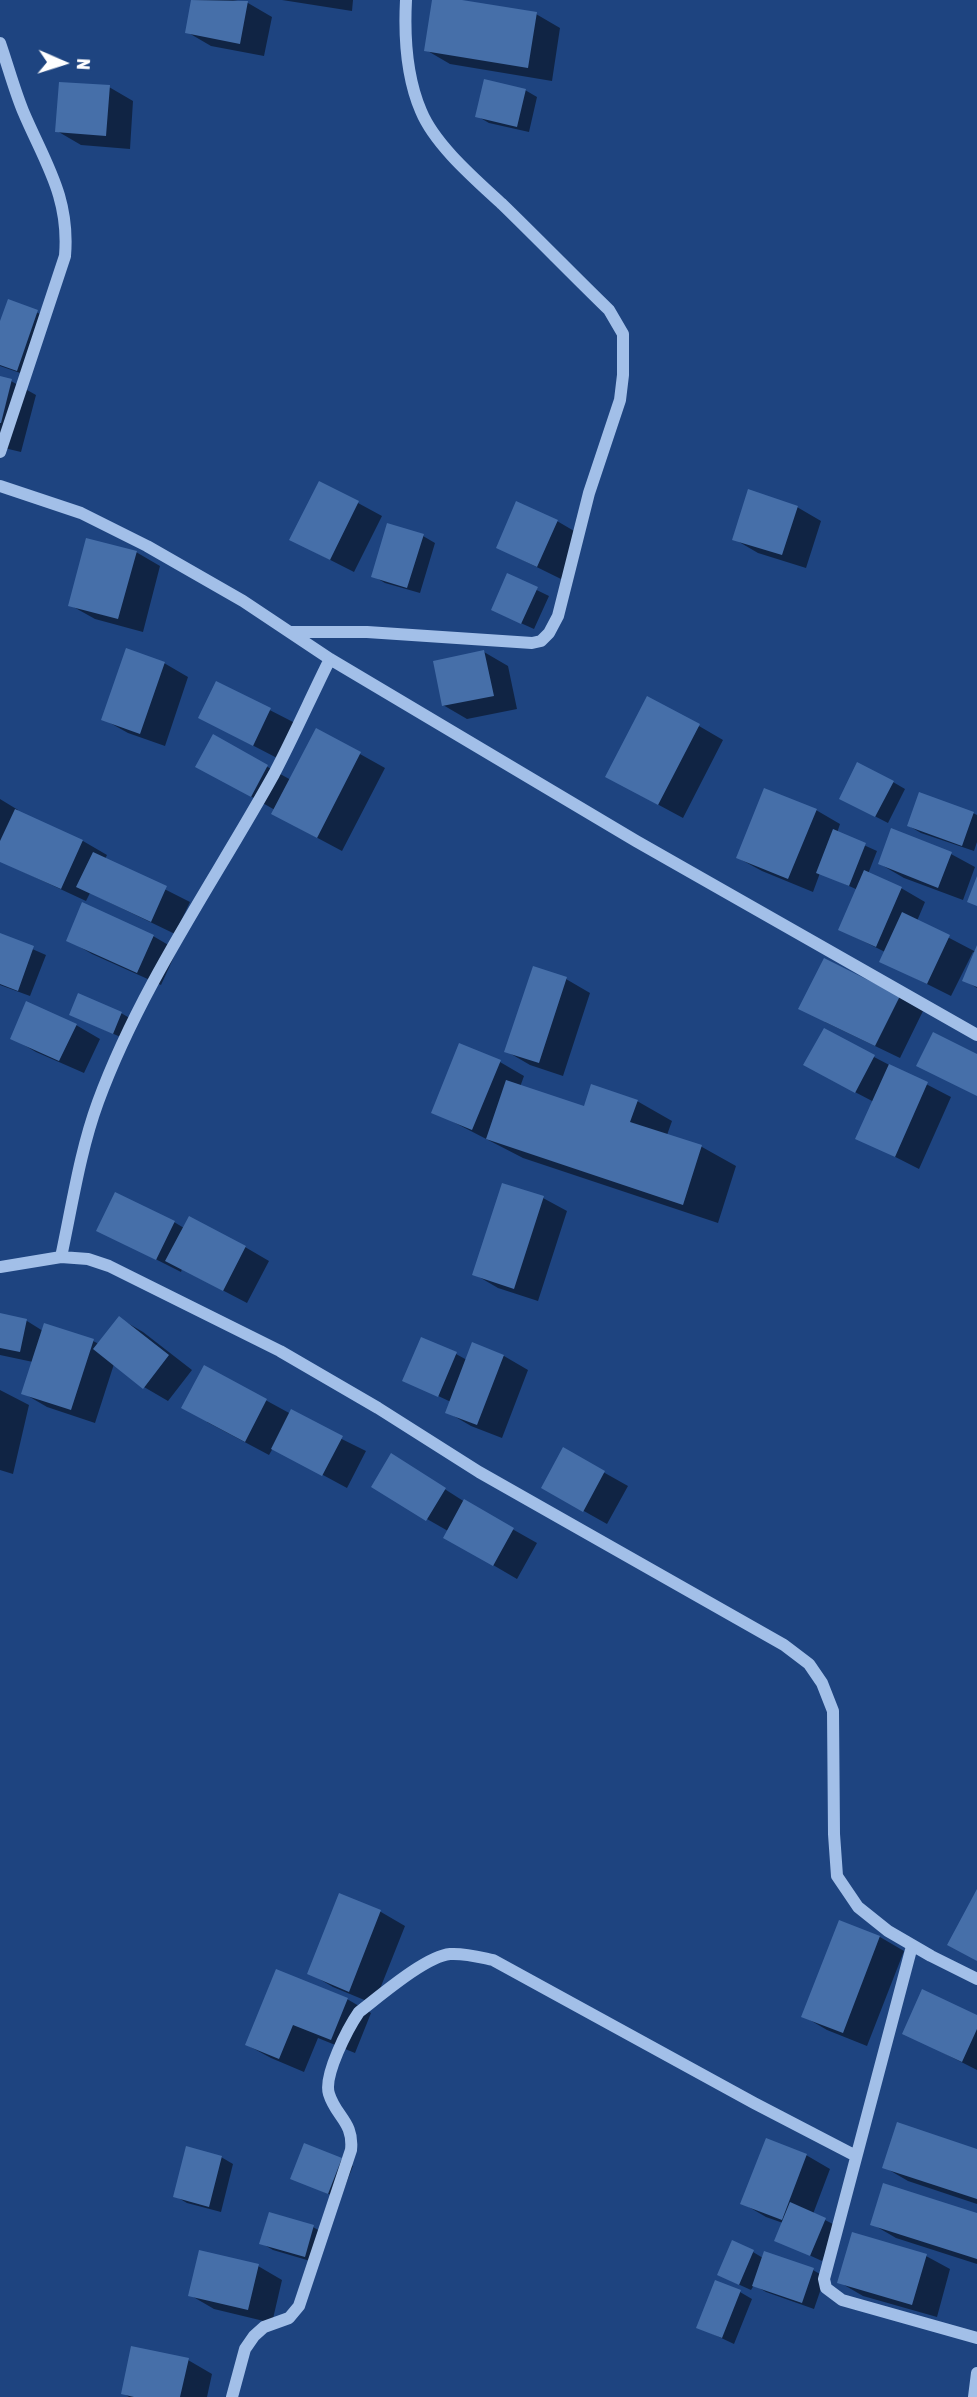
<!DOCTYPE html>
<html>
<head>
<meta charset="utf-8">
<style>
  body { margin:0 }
  #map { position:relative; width:977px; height:2397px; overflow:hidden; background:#1e4480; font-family:"Asap Condensed",sans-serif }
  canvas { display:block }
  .north { position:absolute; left:28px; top:28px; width:70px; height:70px; -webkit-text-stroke:5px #1e4480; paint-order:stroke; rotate:93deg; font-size:19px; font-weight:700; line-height:28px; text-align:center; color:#fff }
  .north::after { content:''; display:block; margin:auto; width:24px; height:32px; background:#fff; clip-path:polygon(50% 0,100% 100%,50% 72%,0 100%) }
</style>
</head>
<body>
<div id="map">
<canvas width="977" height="2397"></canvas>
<div class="north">N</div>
</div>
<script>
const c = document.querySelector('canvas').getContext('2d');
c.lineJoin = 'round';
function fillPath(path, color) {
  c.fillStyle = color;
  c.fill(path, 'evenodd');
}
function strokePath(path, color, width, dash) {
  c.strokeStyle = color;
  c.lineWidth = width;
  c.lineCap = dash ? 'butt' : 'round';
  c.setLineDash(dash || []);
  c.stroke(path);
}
fillPath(new Path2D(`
  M 193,0 L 233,0 L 248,3 L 272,17 L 264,56 L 211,46 L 187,32 Z
  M 282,0 L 353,0 L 352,11 Z
  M 434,0 L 451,0 L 536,14 L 560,28 L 552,81 L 450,64 L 426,50 Z
  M 109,87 L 133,101 L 130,149 L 81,145 L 57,131 Z
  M 525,90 L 537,97 L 529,132 L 489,123 L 477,116 Z
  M 9,301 L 50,318 L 29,376 L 0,366 L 0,327 Z
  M 0,378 L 11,381 L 36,395 L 21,452 L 0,447 Z
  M 358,503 L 382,516 L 354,572 L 291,540 Z
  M 797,507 L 821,521 L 806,568 L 758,553 L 734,539 Z
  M 557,521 L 581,535 L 561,579 L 498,548 Z
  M 423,536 L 435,543 L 420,593 L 385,583 L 373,576 Z
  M 136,552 L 160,566 L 143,632 L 95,619 L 70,605 Z
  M 508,576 L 549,596 L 534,629 L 505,616 Z
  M 484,652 L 508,666 L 517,709 L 467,719 L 443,705 Z
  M 164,663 L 188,677 L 165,746 L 128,733 L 103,719 Z
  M 217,683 L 295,723 L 277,758 L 200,718 Z
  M 699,726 L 723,740 L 683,818 L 631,790 Z
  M 317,730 L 385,768 L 342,851 L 297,827 L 275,810 L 197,766 L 214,737 L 291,780 Z
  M 893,782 L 905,789 L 888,823 L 853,805 Z
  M 0,799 L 18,810 L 17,812 L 83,841 L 107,855 L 105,859 L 190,902 L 175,934 L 90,893 L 86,901 L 0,861 Z
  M 816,810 L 840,824 L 837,833 L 877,851 L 868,874 L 901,888 L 925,902 L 917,921 L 976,952 L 977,950 L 977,988 L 964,980 L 976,953 L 973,952 L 951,996 L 881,961 L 885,952 L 841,930 L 858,890 L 820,873 L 813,892 L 762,871 L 738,858 Z
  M 973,813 L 977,815 L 977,842 L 974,851 L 921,833 L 909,826 Z
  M 951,854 L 975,867 L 963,900 L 904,878 L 880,864 Z
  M 0,935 L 46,955 L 30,996 L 0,985 Z
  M 153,936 L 177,950 L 161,985 L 92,954 L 68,940 Z
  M 566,979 L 590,993 L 563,1076 L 530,1065 L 506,1051 Z
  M 899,997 L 923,1011 L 900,1058 L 825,1022 Z
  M 121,1013 L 133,1020 L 125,1039 L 71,1015 Z
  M 76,1025 L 100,1039 L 84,1073 L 36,1052 L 12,1038 Z
  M 824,1031 L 951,1097 L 919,1169 L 858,1138 L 874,1102 L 830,1079 Z
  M 500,1062 L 524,1076 L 520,1087 L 585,1108 L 637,1101 L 672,1121 L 667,1135 L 702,1147 L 736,1166 L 718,1223 L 523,1158 L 434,1112 Z
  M 543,1198 L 567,1211 L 538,1301 L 498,1288 L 474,1274 Z
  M 174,1222 L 184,1228 L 245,1247 L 269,1261 L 247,1303 L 182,1269 L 181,1272 L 98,1230 Z
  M 0,1315 L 27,1321 L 43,1331 L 93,1341 L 99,1344 L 119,1318 L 143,1332 L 192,1370 L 168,1401 L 144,1387 L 114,1364 L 95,1423 L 47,1407 L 23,1393 L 33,1362 L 0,1355 Z
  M 473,1344 L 504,1356 L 528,1370 L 502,1438 L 471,1426 L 447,1412 L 451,1402 L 404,1380 L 456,1354 L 467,1360 Z
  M 205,1367 L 291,1414 L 366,1451 L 347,1488 L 273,1448 L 269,1455 L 207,1422 Z
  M 0,1390 L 29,1405 L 13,1474 L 0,1470 Z
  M 564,1450 L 628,1486 L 607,1524 L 543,1488 Z
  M 415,1470 L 468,1504 L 537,1543 L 517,1579 L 445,1537 L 448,1531 L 427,1519 Z
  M 340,1895 L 381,1912 L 405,1926 L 374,2004 L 333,1987 L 309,1973 Z
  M 840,1922 L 880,1937 L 904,1951 L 867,2046 L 827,2030 L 803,2016 Z
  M 347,1999 L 371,2013 L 355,2053 L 318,2038 L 304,2072 L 271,2058 L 247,2045 Z
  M 977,2017 L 977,2070 L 904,2033 Z
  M 977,2151 L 977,2204 L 908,2181 L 884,2167 Z
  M 806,2155 L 830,2169 L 813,2214 L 837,2226 L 822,2261 L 776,2240 L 783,2223 L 766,2217 L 742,2203 Z
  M 221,2157 L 233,2164 L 221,2212 L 187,2203 L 175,2196 Z
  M 341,2160 L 353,2166 L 340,2199 L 292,2178 Z
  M 977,2215 L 977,2264 L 896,2238 L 872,2224 Z
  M 313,2227 L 325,2234 L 317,2263 L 273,2250 L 261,2243 Z
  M 753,2252 L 763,2258 L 813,2270 L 825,2277 L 814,2309 L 766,2292 L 754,2285 L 751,2290 L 731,2281 Z
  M 926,2256 L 950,2269 L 937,2317 L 863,2296 L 839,2282 Z
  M 258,2266 L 282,2280 L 272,2323 L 214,2309 L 190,2295 Z
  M 740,2292 L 752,2299 L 734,2344 L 698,2327 Z
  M 188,2360 L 212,2374 L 207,2397 L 129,2397 L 123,2393 Z`), '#0007');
fillPath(new Path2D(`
  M 191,0 L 248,1 L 240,44 L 185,33 Z
  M 432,0 L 462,0 L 537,12 L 528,68 L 424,51 Z
  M 484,79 L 526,89 L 517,127 L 475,117 Z
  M 59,82 L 110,85 L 106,136 L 55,132 Z
  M 8,299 L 38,310 L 17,371 L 0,365 L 0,321 Z
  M 0,376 L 12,379 L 1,423 L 0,423 Z
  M 319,481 L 359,501 L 330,560 L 289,540 Z
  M 748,489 L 798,506 L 782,555 L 732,540 Z
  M 516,501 L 558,520 L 537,567 L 496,548 Z
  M 387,523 L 424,534 L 407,588 L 371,577 Z
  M 86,538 L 137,551 L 118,619 L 68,606 Z
  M 507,573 L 538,587 L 521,624 L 491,610 Z
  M 126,648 L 165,662 L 140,734 L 101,720 Z
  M 484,650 L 494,696 L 442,706 L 433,661 Z
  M 216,681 L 271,708 L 253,746 L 198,718 Z
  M 647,696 L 700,724 L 658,805 L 605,777 Z
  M 316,728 L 361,752 L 317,838 L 271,814 Z
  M 213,734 L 268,765 L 251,797 L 195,767 Z
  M 857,762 L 894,781 L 875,817 L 839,799 Z
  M 764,788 L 817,809 L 788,879 L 736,858 Z
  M 919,792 L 974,812 L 962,846 L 907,826 Z
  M 15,809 L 83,840 L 61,889 L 0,862 L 0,841 Z
  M 891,828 L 952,852 L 938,888 L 878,864 Z
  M 833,829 L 866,843 L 849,886 L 816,873 Z
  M 93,852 L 167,886 L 151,922 L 76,887 Z
  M 864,870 L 902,887 L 876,947 L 838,930 Z
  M 977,876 L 977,906 L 967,902 Z
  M 82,902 L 154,935 L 137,973 L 66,941 Z
  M 902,912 L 950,935 L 927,984 L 879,962 Z
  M 0,933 L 34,946 L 18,991 L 0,984 Z
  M 977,945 L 977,987 L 962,981 Z
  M 824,958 L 900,996 L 875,1046 L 798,1009 Z
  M 533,966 L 567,977 L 539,1063 L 504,1052 Z
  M 78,993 L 122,1012 L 113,1034 L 69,1015 Z
  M 26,1001 L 77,1024 L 59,1061 L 10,1039 Z
  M 824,1028 L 875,1055 L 855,1093 L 803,1065 Z
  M 933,1032 L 977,1054 L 977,1096 L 916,1066 Z
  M 459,1043 L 501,1060 L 472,1130 L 431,1113 Z
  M 889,1064 L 928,1082 L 895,1157 L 855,1139 Z
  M 506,1080 L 584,1106 L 591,1084 L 638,1100 L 630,1122 L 702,1145 L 683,1205 L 486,1139 Z
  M 502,1183 L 544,1196 L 514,1289 L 472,1275 Z
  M 115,1192 L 175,1221 L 156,1260 L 96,1231 Z
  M 189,1216 L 246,1246 L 223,1291 L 165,1261 Z
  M 0,1313 L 27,1319 L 20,1352 L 0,1348 Z
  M 119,1316 L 169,1355 L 143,1389 L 93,1349 Z
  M 44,1323 L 94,1339 L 71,1410 L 21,1394 Z
  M 421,1337 L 457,1352 L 438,1397 L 402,1381 Z
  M 472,1342 L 504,1355 L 477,1425 L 445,1413 Z
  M 204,1365 L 267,1399 L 245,1442 L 181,1408 Z
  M 291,1409 L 343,1436 L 322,1476 L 271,1449 Z
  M 563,1447 L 605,1471 L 583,1512 L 541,1488 Z
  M 391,1453 L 446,1488 L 426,1521 L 371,1487 Z
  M 464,1499 L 514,1528 L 493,1566 L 443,1538 Z
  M 977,1889 L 977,1961 L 947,1945 Z
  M 339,1893 L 381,1910 L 349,1992 L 307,1974 Z
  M 839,1920 L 880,1936 L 843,2033 L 801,2017 Z
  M 276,1969 L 348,1998 L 331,2040 L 293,2025 L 279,2059 L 245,2045 Z
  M 922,1989 L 977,2015 L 977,2029 L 962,2062 L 902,2034 Z
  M 897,2122 L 977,2149 L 977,2199 L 882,2168 Z
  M 766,2138 L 807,2154 L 782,2220 L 740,2204 Z
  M 304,2143 L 342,2158 L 328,2194 L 290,2179 Z
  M 186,2146 L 222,2156 L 209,2207 L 173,2197 Z
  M 883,2183 L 977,2213 L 977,2259 L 870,2225 Z
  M 790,2202 L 826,2218 L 810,2256 L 774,2241 Z
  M 269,2212 L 314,2225 L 305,2257 L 259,2244 Z
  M 852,2232 L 927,2254 L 912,2305 L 837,2283 Z
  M 732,2240 L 754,2250 L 739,2285 L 717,2275 Z
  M 199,2250 L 259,2264 L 248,2310 L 188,2296 Z
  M 764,2251 L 814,2268 L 802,2303 L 752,2286 Z
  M 715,2280 L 741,2290 L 722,2338 L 696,2328 Z
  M 131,2346 L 189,2358 L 180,2397 L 134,2397 L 121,2394 Z`), '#466fa9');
strokePath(new Path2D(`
  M 0,43 C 8,66 14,89 23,111 C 45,163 70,197 65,256 L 0,452
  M 0,486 L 81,513 L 147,546 L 243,601 L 330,659 L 636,841 L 977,1035
  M 290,632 L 367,632 L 532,643 L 541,641 L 549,633 L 558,616 L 589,493 L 620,400 L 623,375 L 623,334 L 609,310 C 573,275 538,239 502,204 C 475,179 435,145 421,111 C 406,76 404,38 406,0
  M 61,1257 C 72,1206 80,1151 98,1102 C 141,985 214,882 274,774 C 294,736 311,697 330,659
  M 0,1267 L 61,1257 L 88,1259 L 109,1266 L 280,1351 L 378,1408 L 479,1472 L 784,1645 L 809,1664 L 822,1683 L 833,1711 L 834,1834 L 837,1876 L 858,1907 L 888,1931 L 931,1956 L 977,1979
  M 912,1946 L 824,2279 L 826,2288 L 842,2300 L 977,2338
  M 232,2397 L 245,2349 L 254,2336 L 264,2327 L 289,2318 L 299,2306 L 351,2150 C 354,2122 336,2117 329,2094 C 323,2076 348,2028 359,2012 C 380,1996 426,1956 450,1954 C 465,1953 479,1957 493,1960 L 754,2103 L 856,2156
  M 974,2397 L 977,2373`), '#a2bfe8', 12);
</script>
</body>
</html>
